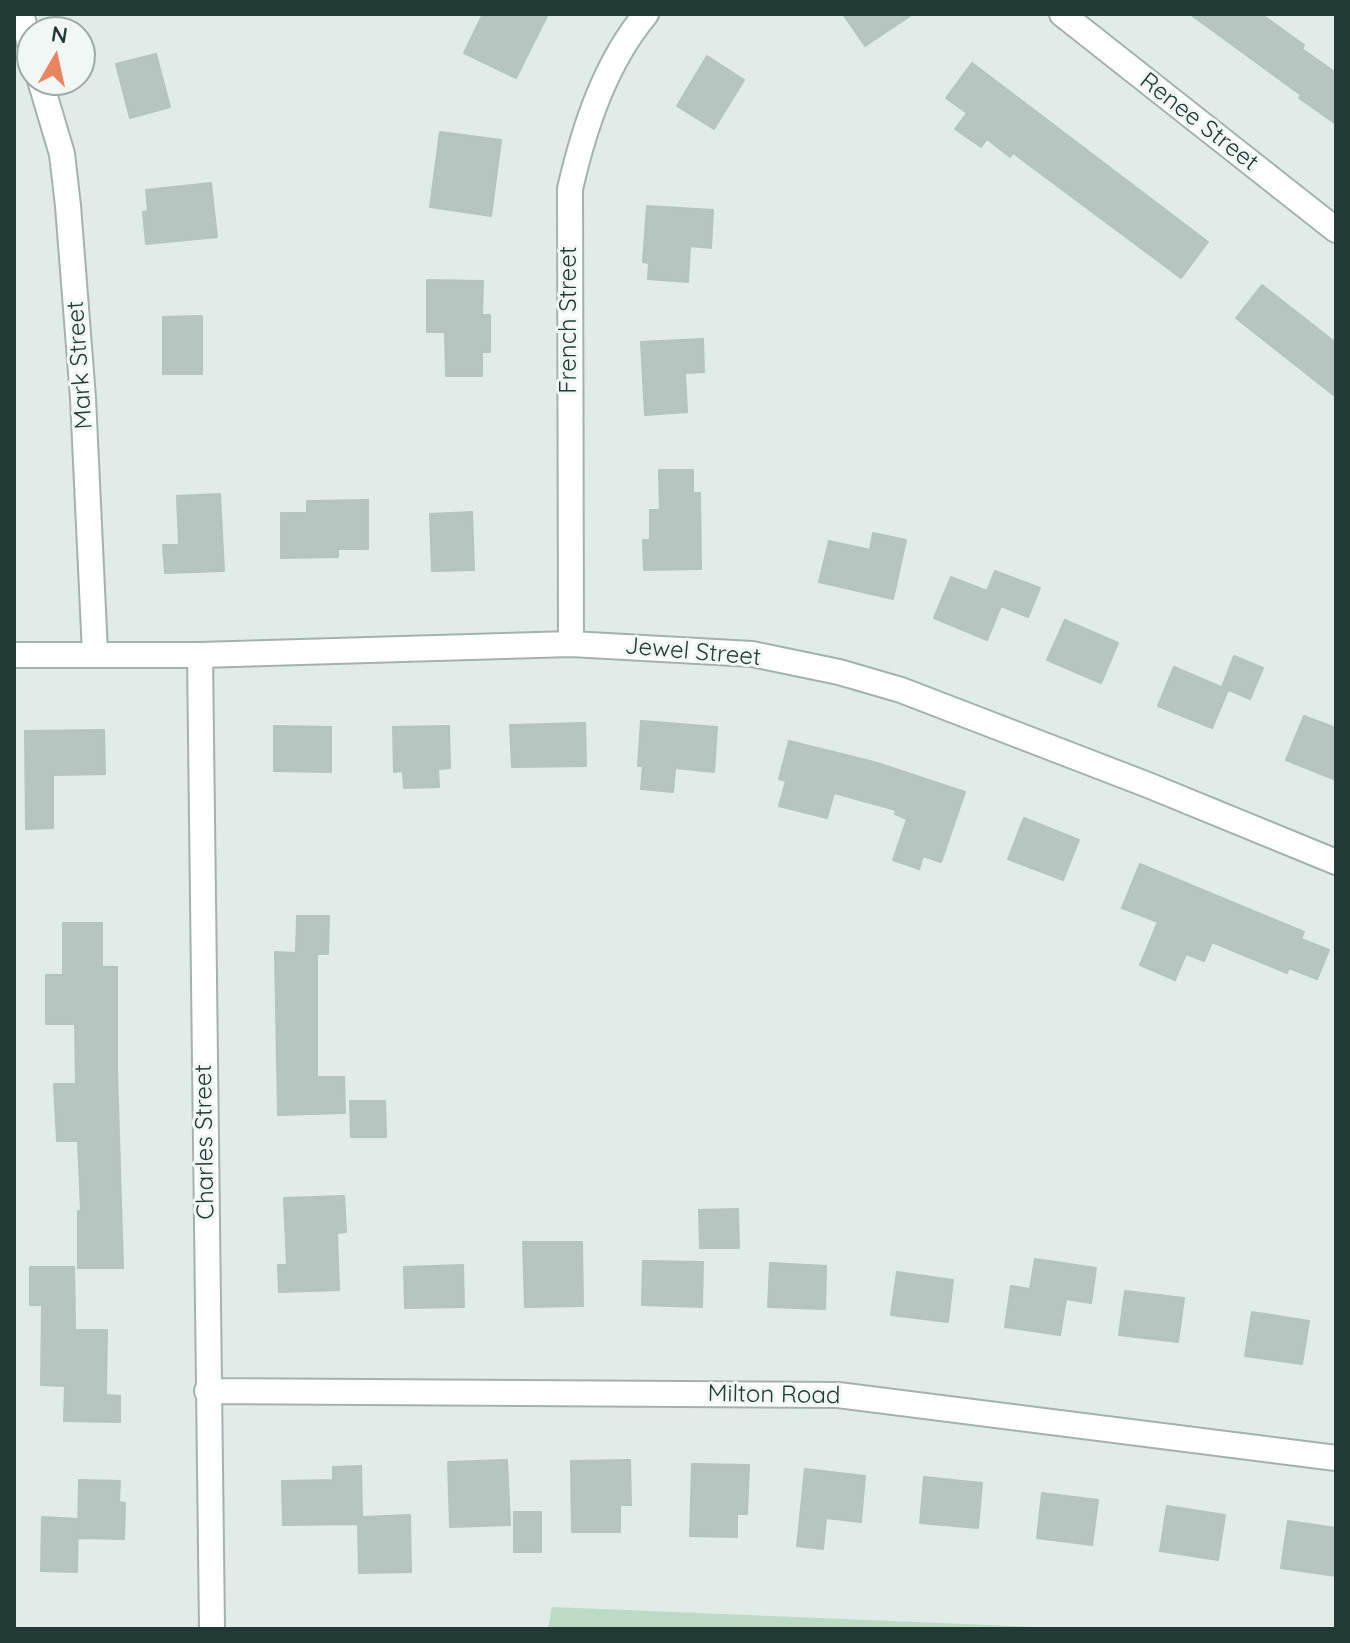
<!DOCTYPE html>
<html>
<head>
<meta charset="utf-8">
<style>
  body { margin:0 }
  #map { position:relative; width:1350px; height:1643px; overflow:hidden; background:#e1ebe7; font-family:Quicksand,sans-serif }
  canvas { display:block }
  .frame { position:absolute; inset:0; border:16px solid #223a35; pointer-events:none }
  .north { position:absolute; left:16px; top:16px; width:80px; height:80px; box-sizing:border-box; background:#f1f7f4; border:2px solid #9eaba8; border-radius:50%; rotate:9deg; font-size:22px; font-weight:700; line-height:32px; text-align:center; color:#223a35 }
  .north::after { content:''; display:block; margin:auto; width:28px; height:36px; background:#ea865f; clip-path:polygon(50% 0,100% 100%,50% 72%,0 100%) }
</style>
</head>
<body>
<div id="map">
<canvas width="1350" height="1643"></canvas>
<div class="frame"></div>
<div class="north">N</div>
</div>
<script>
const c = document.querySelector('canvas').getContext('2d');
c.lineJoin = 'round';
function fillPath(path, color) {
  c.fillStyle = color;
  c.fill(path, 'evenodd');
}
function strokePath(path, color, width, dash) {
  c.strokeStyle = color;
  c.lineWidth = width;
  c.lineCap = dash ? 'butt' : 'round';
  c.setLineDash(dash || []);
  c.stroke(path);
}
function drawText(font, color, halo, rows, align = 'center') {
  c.font = font + ' Quicksand,sans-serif';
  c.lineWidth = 6;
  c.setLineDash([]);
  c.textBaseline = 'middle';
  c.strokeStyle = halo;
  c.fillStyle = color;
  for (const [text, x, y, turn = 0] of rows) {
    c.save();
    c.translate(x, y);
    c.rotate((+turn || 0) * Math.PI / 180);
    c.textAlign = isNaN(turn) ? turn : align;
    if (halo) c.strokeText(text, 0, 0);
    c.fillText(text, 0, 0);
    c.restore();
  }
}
fillPath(new Path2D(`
  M 552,1607 L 1084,1629 L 548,1629 Z`), '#bbdbc5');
const building = new Path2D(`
  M 483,14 L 548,14 L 516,78 L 464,53 Z
  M 843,14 L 913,14 L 865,46 Z
  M 1190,14 L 1261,14 L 1304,45 L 1302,49 L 1336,73 L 1336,124 L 1299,98 L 1301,95 Z
  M 156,54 L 170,107 L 130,118 L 116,64 Z
  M 707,56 L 744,80 L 714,129 L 677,106 Z
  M 972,63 L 1208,242 L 1181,278 L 1013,153 L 1010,157 L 987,139 L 981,147 L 955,129 L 967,113 L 946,98 Z
  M 440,132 L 501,140 L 491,216 L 430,207 Z
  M 211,183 L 217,237 L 146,244 L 143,212 L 148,211 L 146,190 Z
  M 647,206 L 713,210 L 711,248 L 690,246 L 688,282 L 648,279 L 649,263 L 643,262 Z
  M 427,280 L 483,281 L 482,315 L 490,315 L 490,352 L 482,352 L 482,376 L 446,376 L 445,332 L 427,332 Z
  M 1262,285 L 1336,343 L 1336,397 L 1236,318 Z
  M 202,316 L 202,374 L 163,374 L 163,317 Z
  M 703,339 L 704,372 L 685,373 L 687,412 L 645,415 L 641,342 Z
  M 659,470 L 693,470 L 693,493 L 700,493 L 701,569 L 644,570 L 643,540 L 650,540 L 650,510 L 660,510 Z
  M 220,494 L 224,571 L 165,573 L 163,545 L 179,545 L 177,496 Z
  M 368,500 L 368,549 L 338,549 L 338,557 L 281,558 L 281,513 L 307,513 L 307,501 Z
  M 472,512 L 474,570 L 432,571 L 430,514 Z
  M 873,533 L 906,540 L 893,599 L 819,582 L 829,541 L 870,550 Z
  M 995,571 L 1040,588 L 1028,617 L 1001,606 L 987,640 L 934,618 L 951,577 L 987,591 Z
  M 1065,620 L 1118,643 L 1101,683 L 1047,660 Z
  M 1234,656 L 1263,668 L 1250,699 L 1222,687 Z
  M 1174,667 L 1228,690 L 1212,728 L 1158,706 Z
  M 1304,716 L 1336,728 L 1336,780 L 1286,760 Z
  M 641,721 L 717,727 L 714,772 L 675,768 L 673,792 L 641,789 L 643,766 L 638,766 Z
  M 585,723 L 586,766 L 512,767 L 510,725 Z
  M 274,726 L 331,727 L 331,772 L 274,771 Z
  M 449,726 L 450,768 L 438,769 L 439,787 L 404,788 L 403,771 L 394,772 L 393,727 Z
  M 104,730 L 105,774 L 53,775 L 53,828 L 26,829 L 25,731 Z
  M 789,741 L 874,762 L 965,792 L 941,862 L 923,856 L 919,869 L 893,860 L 907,819 L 895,814 L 896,810 L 834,793 L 827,818 L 779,806 L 786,781 L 779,779 Z
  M 1024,818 L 1079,840 L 1063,880 L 1008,859 Z
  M 1140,864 L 1304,932 L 1301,939 L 1329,950 L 1317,979 L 1289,968 L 1287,973 L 1212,942 L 1204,961 L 1186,954 L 1175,980 L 1140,965 L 1158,922 L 1122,908 Z
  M 297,916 L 329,916 L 328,954 L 317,954 L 317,1077 L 344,1077 L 345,1113 L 278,1115 L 275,952 L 296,953 Z
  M 63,923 L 102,923 L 102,967 L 117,967 L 117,1069 L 123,1268 L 78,1268 L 78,1211 L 81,1211 L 78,1141 L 57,1141 L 54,1084 L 76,1084 L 75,1024 L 46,1024 L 46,975 L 63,975 Z
  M 350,1101 L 385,1101 L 386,1137 L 351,1137 Z
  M 344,1196 L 346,1232 L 337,1233 L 339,1290 L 279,1292 L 278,1265 L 287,1265 L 284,1198 Z
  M 738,1209 L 739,1248 L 700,1248 L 699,1210 Z
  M 523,1242 L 582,1242 L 583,1306 L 525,1307 Z
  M 1035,1259 L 1096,1268 L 1091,1303 L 1066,1299 L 1060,1335 L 1005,1327 L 1011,1286 L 1030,1289 Z
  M 643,1261 L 703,1262 L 702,1307 L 642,1305 Z
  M 770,1263 L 826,1266 L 825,1309 L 768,1307 Z
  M 463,1265 L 464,1307 L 405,1308 L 404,1267 Z
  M 30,1267 L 74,1267 L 75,1330 L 107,1330 L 106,1395 L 120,1396 L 120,1422 L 64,1421 L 65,1386 L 41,1385 L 42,1305 L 30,1305 Z
  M 897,1272 L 953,1280 L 948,1322 L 891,1315 Z
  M 1125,1291 L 1184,1298 L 1178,1342 L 1119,1335 Z
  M 1252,1312 L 1309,1321 L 1302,1364 L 1245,1356 Z
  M 507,1460 L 510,1525 L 450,1527 L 448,1462 Z
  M 630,1460 L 631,1505 L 620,1505 L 620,1532 L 572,1532 L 571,1461 Z
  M 692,1464 L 749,1465 L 747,1514 L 737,1514 L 737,1537 L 690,1536 Z
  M 361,1466 L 362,1517 L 410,1515 L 411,1572 L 359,1573 L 358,1524 L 283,1525 L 282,1481 L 333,1480 L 333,1467 Z
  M 805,1469 L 865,1476 L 861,1522 L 826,1518 L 823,1549 L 797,1546 Z
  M 924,1477 L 982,1483 L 978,1528 L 920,1523 Z
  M 79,1480 L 120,1481 L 119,1502 L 125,1503 L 124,1539 L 78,1538 Z
  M 1042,1493 L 1098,1500 L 1092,1545 L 1037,1538 Z
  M 1167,1506 L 1225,1515 L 1218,1560 L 1160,1551 Z
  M 514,1512 L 541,1512 L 541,1552 L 514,1552 Z
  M 42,1517 L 78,1519 L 77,1572 L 41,1571 Z
  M 1288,1521 L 1336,1528 L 1336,1576 L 1281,1568 Z`);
fillPath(building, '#b6c5c0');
strokePath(building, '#b4c4be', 2);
const minor = new Path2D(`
  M 21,14 L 32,51
  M 1062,14 L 1336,230
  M 40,80 L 62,154 L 68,206 L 83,398 L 95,653
  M 571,644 L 570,189 C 584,128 605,63 646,14
  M 14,655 L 200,655 L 571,644 L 752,654 L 839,672 L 901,690 L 1148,785 L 1336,862
  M 200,655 L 212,1629
  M 207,1391 L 838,1395 L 1336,1458`);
strokePath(minor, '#a4b2ae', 28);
strokePath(minor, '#fff', 24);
drawText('24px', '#223a35', '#f1f7f4', [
  ["Renee Street",1199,122,38],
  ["French Street",569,320,-90],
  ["Mark Street",80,365,-94],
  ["Jewel Street",693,652,5],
  ["Charles Street",205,1142,-91],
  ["Milton Road",774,1395,1]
]);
</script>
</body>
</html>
